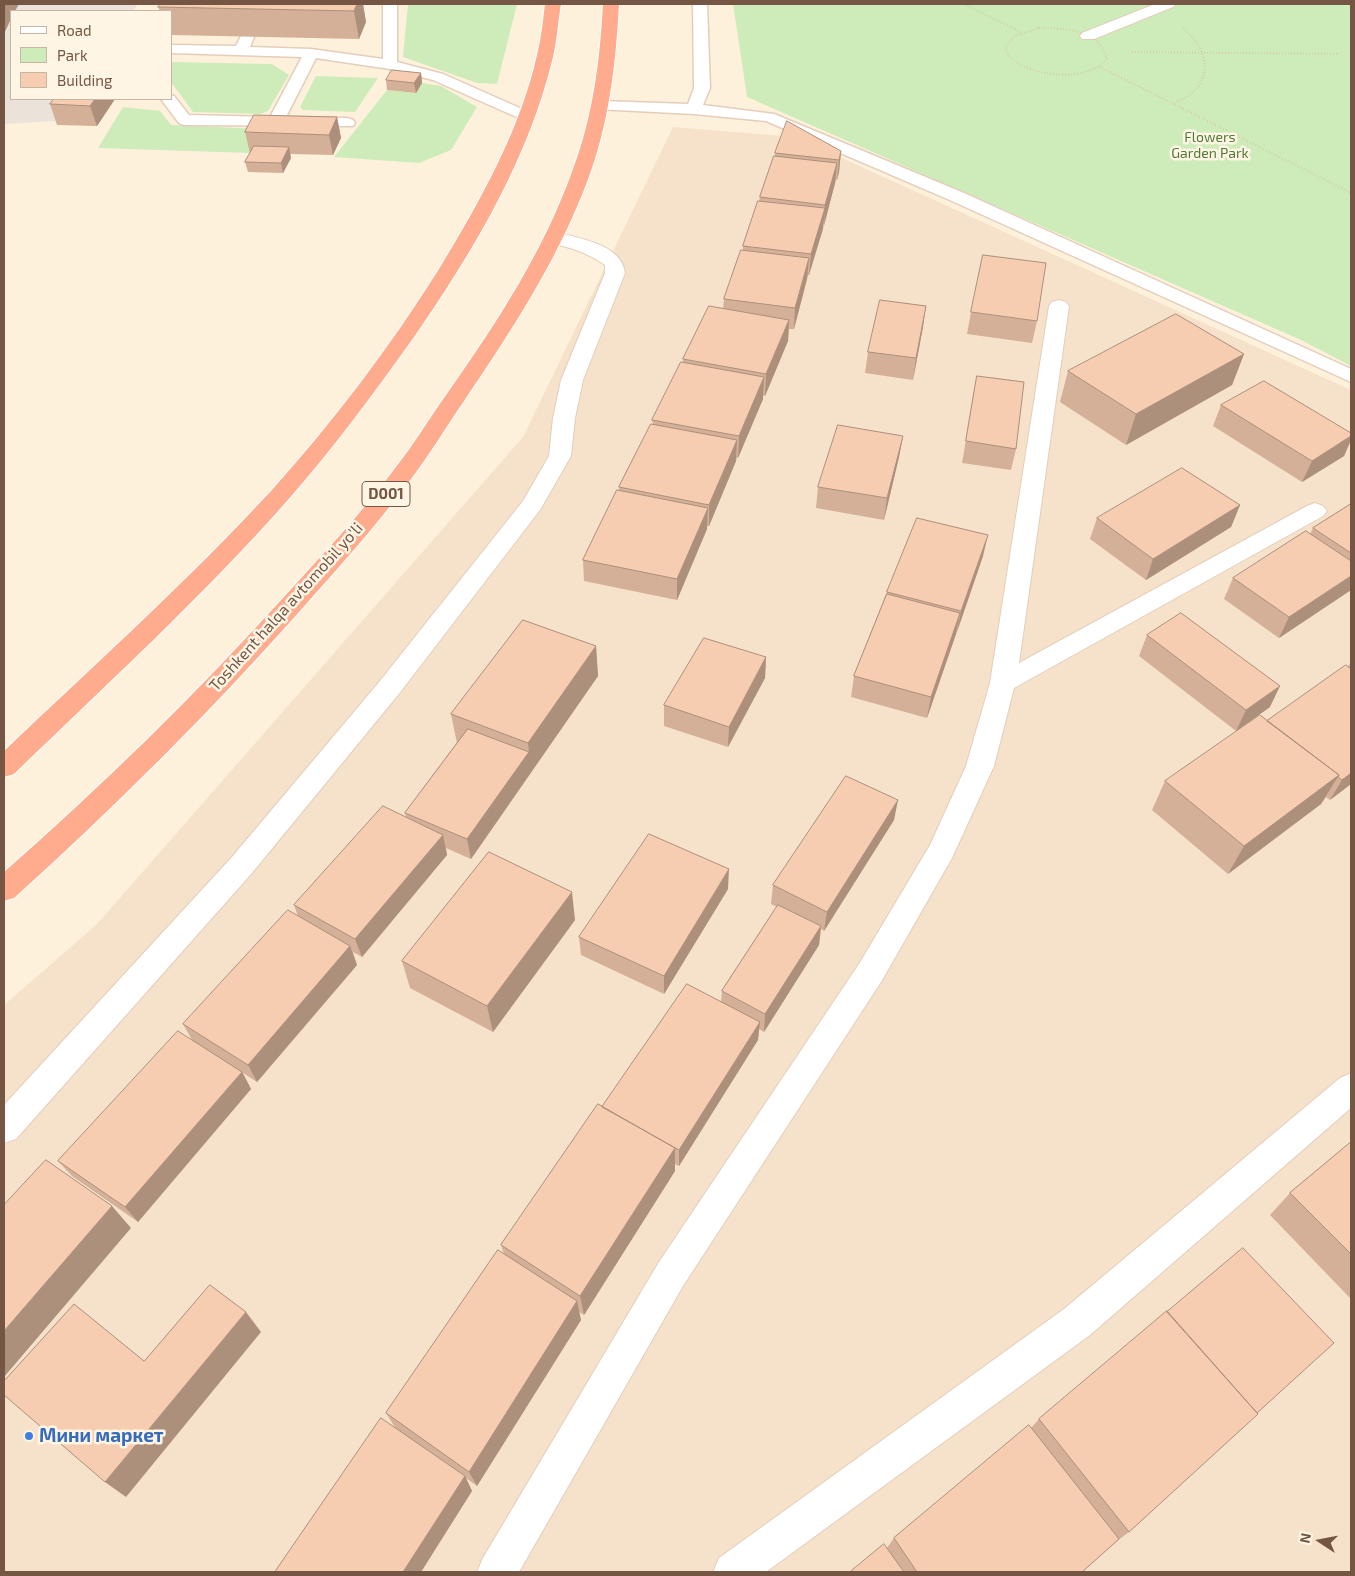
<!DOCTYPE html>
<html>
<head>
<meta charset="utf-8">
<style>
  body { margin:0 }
  #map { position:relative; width:1355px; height:1576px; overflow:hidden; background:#fef1dc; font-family:"Exo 2",sans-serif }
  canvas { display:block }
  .frame { position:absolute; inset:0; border:5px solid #755543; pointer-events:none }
  .legend { position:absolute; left:10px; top:10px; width:162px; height:90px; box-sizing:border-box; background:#fff5e4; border:1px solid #c8b5a4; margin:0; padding:6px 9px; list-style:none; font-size:15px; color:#755543 }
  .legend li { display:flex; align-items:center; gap:10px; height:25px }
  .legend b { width:25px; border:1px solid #c8b5a4 }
  .north { position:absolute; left:1295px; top:1516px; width:50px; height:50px; -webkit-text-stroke:4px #fff5e4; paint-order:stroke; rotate:281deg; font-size:14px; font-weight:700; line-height:20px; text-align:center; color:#755543 }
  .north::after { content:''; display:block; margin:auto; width:18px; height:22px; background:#755543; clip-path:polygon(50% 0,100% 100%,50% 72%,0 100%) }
</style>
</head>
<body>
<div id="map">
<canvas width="1355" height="1576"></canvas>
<div class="frame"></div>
<ul class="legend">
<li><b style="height:6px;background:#fff"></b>Road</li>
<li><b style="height:14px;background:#ceecba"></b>Park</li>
<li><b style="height:14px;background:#f6cdb1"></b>Building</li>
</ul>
<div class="north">N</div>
</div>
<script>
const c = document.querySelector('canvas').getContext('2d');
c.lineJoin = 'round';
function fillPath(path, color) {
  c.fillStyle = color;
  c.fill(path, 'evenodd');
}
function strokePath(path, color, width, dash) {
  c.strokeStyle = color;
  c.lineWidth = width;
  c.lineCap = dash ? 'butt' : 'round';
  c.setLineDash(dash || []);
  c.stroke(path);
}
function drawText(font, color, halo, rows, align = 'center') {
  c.font = font + ' "Exo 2",sans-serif';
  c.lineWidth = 5;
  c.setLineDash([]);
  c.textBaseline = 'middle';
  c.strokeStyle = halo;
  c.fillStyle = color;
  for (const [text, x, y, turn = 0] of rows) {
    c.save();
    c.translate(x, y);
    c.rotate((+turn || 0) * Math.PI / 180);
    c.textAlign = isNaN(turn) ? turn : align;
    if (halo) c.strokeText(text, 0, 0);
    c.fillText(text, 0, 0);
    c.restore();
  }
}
fillPath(new Path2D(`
  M 673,127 L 796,137 L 1351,390 L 1351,1572 L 4,1572 L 4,1005 L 97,924 L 523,437 Z`), '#f6e2ca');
fillPath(new Path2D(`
  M 4,4 L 138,4 L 133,11 L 11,11 L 11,99 L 72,99 L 56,121 L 4,124 Z`), '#ebe2d9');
fillPath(new Path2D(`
  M 408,4 L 517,4 L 497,84 L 477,83 L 403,57 Z
  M 733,4 L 1351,4 L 1351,366 L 1301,340 L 747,97 Z
  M 171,62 L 272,64 L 289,75 L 268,111 L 260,114 L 193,112 L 171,82 Z
  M 316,76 L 378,78 L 355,112 L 303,110 L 300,107 Z
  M 422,83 L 441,86 L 477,107 L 451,150 L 419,163 L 334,157 L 387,90 L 415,93 Z
  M 123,107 L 160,111 L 171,125 L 260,129 L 250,153 L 98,148 Z`), '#ceecba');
const lane = new Path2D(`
  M 383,4 L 397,4 L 397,62 L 443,74 L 531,113 L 534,116 L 531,119 L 521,119 L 433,80 L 390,69 L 316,58 L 286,117 L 347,118 L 353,120 L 355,123 L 353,126 L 184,125 L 179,123 L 161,99 L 171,99 L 171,95 L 174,96 L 189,115 L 270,117 L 302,57 L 171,53 L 171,45 L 236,46 L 242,34 L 252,34 L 254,37 L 250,47 L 311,49 L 383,59 Z
  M 693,4 L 707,4 L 710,88 L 703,105 L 774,114 L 964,193 L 1351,369 L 1351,382 L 952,201 L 766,121 L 694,114 L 596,109 L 593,106 L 596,103 L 601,101 L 688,104 L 694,88 Z`);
const street = new Path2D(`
  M 1155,4 L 1176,4 L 1173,7 L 1094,39 L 1082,39 L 1080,36 L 1082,33 Z
  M 554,232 C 578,238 622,244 625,273 L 583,380 L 575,418 L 571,456 L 540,510 L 398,695 L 252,873 L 16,1139 L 4,1143 L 4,1105 L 232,857 L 380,681 L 523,501 L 549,456 L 553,418 L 561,380 L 605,273 L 605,265 C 587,252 568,247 547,242 L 545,238 L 547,234 Z
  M 1059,300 L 1066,302 L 1069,306 L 1019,663 L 1307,506 L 1315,503 L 1323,506 L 1327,511 L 1323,516 L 1014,688 L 994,766 L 952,858 L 881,982 L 683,1286 L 519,1572 L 477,1572 L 483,1558 L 659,1262 L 859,964 L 930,845 L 966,766 L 990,683 L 1049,306 L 1052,302 Z
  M 1351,1073 L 1351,1108 L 1090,1335 L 766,1572 L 713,1572 L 719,1558 L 1064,1309 L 1340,1078 Z`);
const highway = new Path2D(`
  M 545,4 L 561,4 C 558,21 557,40 553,57 C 529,158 473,252 414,337 C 374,393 333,449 287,501 C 202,597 106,685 14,774 L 4,777 L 4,751 C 94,665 187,582 271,491 C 333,422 390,347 439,269 C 479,203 520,131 537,55 C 541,39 543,21 545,4 Z
  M 603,4 L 619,4 C 616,60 610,115 592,168 C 563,252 514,327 464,401 C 446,427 430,454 411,479 C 377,525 338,568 300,611 C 210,712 115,807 14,898 L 4,901 L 4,872 C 102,786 195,695 283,598 C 322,555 362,513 396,467 C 414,444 429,419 446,395 C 496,324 544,251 573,169 C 593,116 600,60 603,4 Z`);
strokePath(lane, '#e4cebb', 3);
strokePath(street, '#e4cebb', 2);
strokePath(highway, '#fff', 2);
strokePath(new Path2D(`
  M 964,4 L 1021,32
  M 1039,28 C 1065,28 1098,29 1107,58 C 1091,83 1030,77 1011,58 C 1008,55 1007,51 1005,48 L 1015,36 Z
  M 1132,52 L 1337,54
  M 1100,67 L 1351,193
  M 1174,103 C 1180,100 1187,98 1192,93 C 1215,72 1204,46 1183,28`), '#dab095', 2, [0.5, 2.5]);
fillPath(lane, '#fff');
fillPath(street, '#fff');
fillPath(highway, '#ffab8d');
fillPath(new Path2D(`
  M 363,4 L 366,22 L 359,39 L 171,35 L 171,11 L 160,11 L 158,7 Z
  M 421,73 L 422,83 L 416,93 L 387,90 L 386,80 Z
  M 115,99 L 97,126 L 57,125 L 50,104 Z
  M 337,117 L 341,138 L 333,155 L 290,154 L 291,158 L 283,173 L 248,172 L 245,162 L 250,153 L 245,132 Z
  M 841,151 L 839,172 L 837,180 L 836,180 L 809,275 L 808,275 L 807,279 L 794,329 L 789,329 L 788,341 L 765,396 L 763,395 L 763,399 L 738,458 L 737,457 L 736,461 L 709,526 L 707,526 L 707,529 L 677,600 L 584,581 L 583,560 L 619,490 L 619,487 L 653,424 L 652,420 L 683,363 L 683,359 L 723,309 L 724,299 L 743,250 L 743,246 L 759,201 L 760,197 L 775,156 L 775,153 Z
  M 971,312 L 1037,321 L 1032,343 L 967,334 Z
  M 923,327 L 913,380 L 865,373 L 868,352 Z
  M 1244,354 L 1232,385 L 1126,445 L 1060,402 L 1068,371 Z
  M 977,376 L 1016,449 L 1011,470 L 962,463 Z
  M 1221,405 L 1351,433 L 1351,440 L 1344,456 L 1302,482 L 1213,426 Z
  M 903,436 L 899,457 L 884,520 L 816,508 L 818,487 Z
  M 1351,504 L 1351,590 L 1279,638 L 1224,599 L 1233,578 L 1310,534 L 1313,528 Z
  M 1240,505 L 1231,527 L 1146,580 L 1090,539 L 1097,518 Z
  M 983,556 L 927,718 L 851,697 L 854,676 L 887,592 Z
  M 1147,635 L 1270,707 L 1236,731 L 1139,656 Z
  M 596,646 L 598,676 L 471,859 L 446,848 L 447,855 L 362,957 L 353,952 L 357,965 L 257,1082 L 243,1073 L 251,1089 L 138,1222 L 72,1176 L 58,1161 L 192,1040 L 183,1024 L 298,916 L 294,905 L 406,817 L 405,813 L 457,743 L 451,714 Z
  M 766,657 L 765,678 L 728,747 L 664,726 L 664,705 Z
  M 1351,661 L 1351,784 L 1330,800 L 1326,797 L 1321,804 L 1228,874 L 1152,810 L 1165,781 L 1267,721 L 1348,667 Z
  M 894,820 L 824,931 L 821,929 L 819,945 L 764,1032 L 759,1029 L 758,1040 L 679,1166 L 675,1164 L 675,1171 L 584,1315 L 579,1312 L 581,1320 L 477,1486 L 466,1478 L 472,1491 L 421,1572 L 275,1572 L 396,1429 L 386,1413 L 504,1254 L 501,1245 L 602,1107 L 721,1002 L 722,991 L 777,907 L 771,904 L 773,885 Z
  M 728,889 L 664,994 L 581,955 L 579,937 Z
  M 575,920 L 493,1032 L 410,988 L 402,961 Z
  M 1351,1142 L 1351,1299 L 1270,1215 L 1290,1193 Z
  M 1257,1413 L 1129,1532 L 1117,1541 L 1082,1572 L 850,1572 L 887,1548 L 894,1538 L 1031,1428 L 1039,1419 Z`), '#d4b098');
fillPath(new Path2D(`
  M 4,4 L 19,4 L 15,11 L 11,11 L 11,19 L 4,34 Z
  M 357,4 L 363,4 L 366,22 L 359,39 L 354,11 Z
  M 421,73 L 422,83 L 416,93 L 414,83 Z
  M 95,99 L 115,99 L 97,126 L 90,106 Z
  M 337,117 L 341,138 L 333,155 L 329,135 Z
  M 289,147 L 291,158 L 283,173 L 281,163 Z
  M 841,151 L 839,172 L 837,180 L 839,160 Z
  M 837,163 L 835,183 L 824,226 L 825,205 Z
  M 825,208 L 823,229 L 809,275 L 811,254 Z
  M 809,258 L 807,279 L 794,329 L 795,308 Z
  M 926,306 L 923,327 L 913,380 L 916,358 Z
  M 789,320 L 788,341 L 765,396 L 766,374 Z
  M 1244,354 L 1232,385 L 1126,445 L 1136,414 Z
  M 764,377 L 763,399 L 738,458 L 739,436 Z
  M 903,436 L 899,457 L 884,520 L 887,498 Z
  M 1351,436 L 1351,440 L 1344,456 L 1302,482 L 1312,461 Z
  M 737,440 L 736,461 L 709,526 L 709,505 Z
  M 1240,505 L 1231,527 L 1146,580 L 1153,559 Z
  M 708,508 L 707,529 L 677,600 L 677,579 Z
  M 988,535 L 983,556 L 957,632 L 961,611 Z
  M 1351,576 L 1351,590 L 1279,638 L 1289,617 Z
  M 960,613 L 956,634 L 927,718 L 931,697 Z
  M 596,646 L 598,676 L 471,859 L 467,839 L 529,752 L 528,743 Z
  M 766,657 L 765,678 L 728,747 L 729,727 Z
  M 1280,686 L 1270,707 L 1236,731 L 1246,710 Z
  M 1351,773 L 1351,784 L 1330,800 L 1342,780 Z
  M 1339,775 L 1321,804 L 1228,874 L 1244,846 Z
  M 898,800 L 894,820 L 824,931 L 827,912 Z
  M 443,835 L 447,855 L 362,957 L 355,939 Z
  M 729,869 L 728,889 L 664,994 L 664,976 Z
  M 572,892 L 575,920 L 493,1032 L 487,1006 Z
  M 821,926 L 819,945 L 764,1032 L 765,1014 Z
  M 350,946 L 357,965 L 257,1082 L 248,1065 Z
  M 760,1022 L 758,1040 L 679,1166 L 679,1150 Z
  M 242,1072 L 251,1089 L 138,1222 L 125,1207 Z
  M 675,1148 L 675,1171 L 584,1315 L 580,1296 Z
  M 112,1206 L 131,1228 L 4,1377 L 4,1331 Z
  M 577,1301 L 581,1320 L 477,1486 L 469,1472 Z
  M 246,1312 L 261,1332 L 126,1497 L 105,1482 Z
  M 465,1476 L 472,1491 L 421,1572 L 403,1572 Z`), '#ac907c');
const building = new Path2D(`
  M 161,4 L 357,4 L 354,11 L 158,7 Z
  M 392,70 L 421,73 L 414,83 L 386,80 Z
  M 54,99 L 95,99 L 90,106 L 50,104 Z
  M 254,115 L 337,117 L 329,135 L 245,132 Z
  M 787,121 L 841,151 L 839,160 L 775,153 Z
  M 254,146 L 289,147 L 281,163 L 245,162 Z
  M 774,156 L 837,163 L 825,205 L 760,197 Z
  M 758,201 L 825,208 L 811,254 L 743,246 Z
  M 741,250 L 809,258 L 795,308 L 724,299 Z
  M 983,255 L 1046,263 L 1037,321 L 971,312 Z
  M 880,300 L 926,306 L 916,358 L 868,352 Z
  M 709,306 L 789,320 L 766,374 L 683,359 Z
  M 1176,314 L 1244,354 L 1136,414 L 1068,371 Z
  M 681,362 L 764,377 L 739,436 L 652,420 Z
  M 977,376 L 1024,382 L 1016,449 L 966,441 Z
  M 1264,381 L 1351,433 L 1351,436 L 1312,461 L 1221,405 Z
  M 651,424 L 737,440 L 709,505 L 619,487 Z
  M 838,425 L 903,436 L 887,498 L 818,487 Z
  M 1182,468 L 1240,505 L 1153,559 L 1097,518 Z
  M 617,490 L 708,508 L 677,579 L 583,560 Z
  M 1351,504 L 1351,553 L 1313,528 Z
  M 917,518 L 988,535 L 961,611 L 887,592 Z
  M 1306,531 L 1351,561 L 1351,576 L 1289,617 L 1233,578 Z
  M 887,594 L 960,613 L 931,697 L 854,676 Z
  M 1181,613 L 1280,686 L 1246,710 L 1147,635 Z
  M 523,620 L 596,646 L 528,743 L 451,714 Z
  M 704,638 L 766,657 L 729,727 L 664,705 Z
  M 1346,665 L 1351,669 L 1351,773 L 1342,780 L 1338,777 L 1339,775 L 1267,721 Z
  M 1260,715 L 1339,775 L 1244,846 L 1165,781 Z
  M 468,729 L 529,752 L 467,839 L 405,813 Z
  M 846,776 L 898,800 L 827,912 L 773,885 Z
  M 383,806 L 443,835 L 355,939 L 294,905 Z
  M 649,834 L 729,869 L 664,976 L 579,937 Z
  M 489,852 L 572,892 L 487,1006 L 402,961 Z
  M 778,905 L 821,926 L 765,1014 L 722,991 Z
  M 288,910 L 350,946 L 248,1065 L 183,1024 Z
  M 687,984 L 760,1022 L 679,1150 L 602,1107 Z
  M 178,1031 L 242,1072 L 125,1207 L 58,1161 Z
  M 598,1104 L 675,1148 L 580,1296 L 501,1245 Z
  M 1351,1142 L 1351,1254 L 1290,1193 Z
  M 46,1160 L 112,1206 L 4,1331 L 4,1205 Z
  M 1243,1248 L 1334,1343 L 1257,1413 L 1167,1312 Z
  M 498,1250 L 577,1301 L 469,1472 L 386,1413 Z
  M 210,1285 L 246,1312 L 105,1482 L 4,1395 L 4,1381 L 74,1304 L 144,1361 Z
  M 1167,1311 L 1258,1414 L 1129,1532 L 1039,1419 Z
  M 381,1418 L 465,1476 L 403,1572 L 275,1572 Z
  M 1029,1425 L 1119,1539 L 1082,1572 L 917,1572 L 894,1538 Z
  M 884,1544 L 904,1572 L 850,1572 Z`);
fillPath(building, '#f6cdb1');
strokePath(building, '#ac907c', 1);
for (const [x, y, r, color] of [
  [29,1436,5,"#3f7fe0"]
]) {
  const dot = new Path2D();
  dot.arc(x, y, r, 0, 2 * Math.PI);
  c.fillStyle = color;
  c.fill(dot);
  strokePath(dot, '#fff5e4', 2);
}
drawText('14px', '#4d7c3a', '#fff5e4', [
  ["Flowers",1210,137],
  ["Garden Park",1210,153]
]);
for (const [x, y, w] of [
  [386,494,48]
]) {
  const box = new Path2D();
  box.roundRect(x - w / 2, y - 12.5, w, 25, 4);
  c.fillStyle = '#fff5e4';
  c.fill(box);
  strokePath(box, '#755543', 1);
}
drawText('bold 15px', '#755543', null, [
  ["D001",386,494]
]);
drawText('16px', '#755543', '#fff5e4', [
  ["Toshkent halqa avtomobil yo'li",286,607,-48]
]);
drawText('bold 19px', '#366cbe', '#fff5e4', [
  ["Мини маркет",39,1436]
], 'left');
</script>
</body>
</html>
